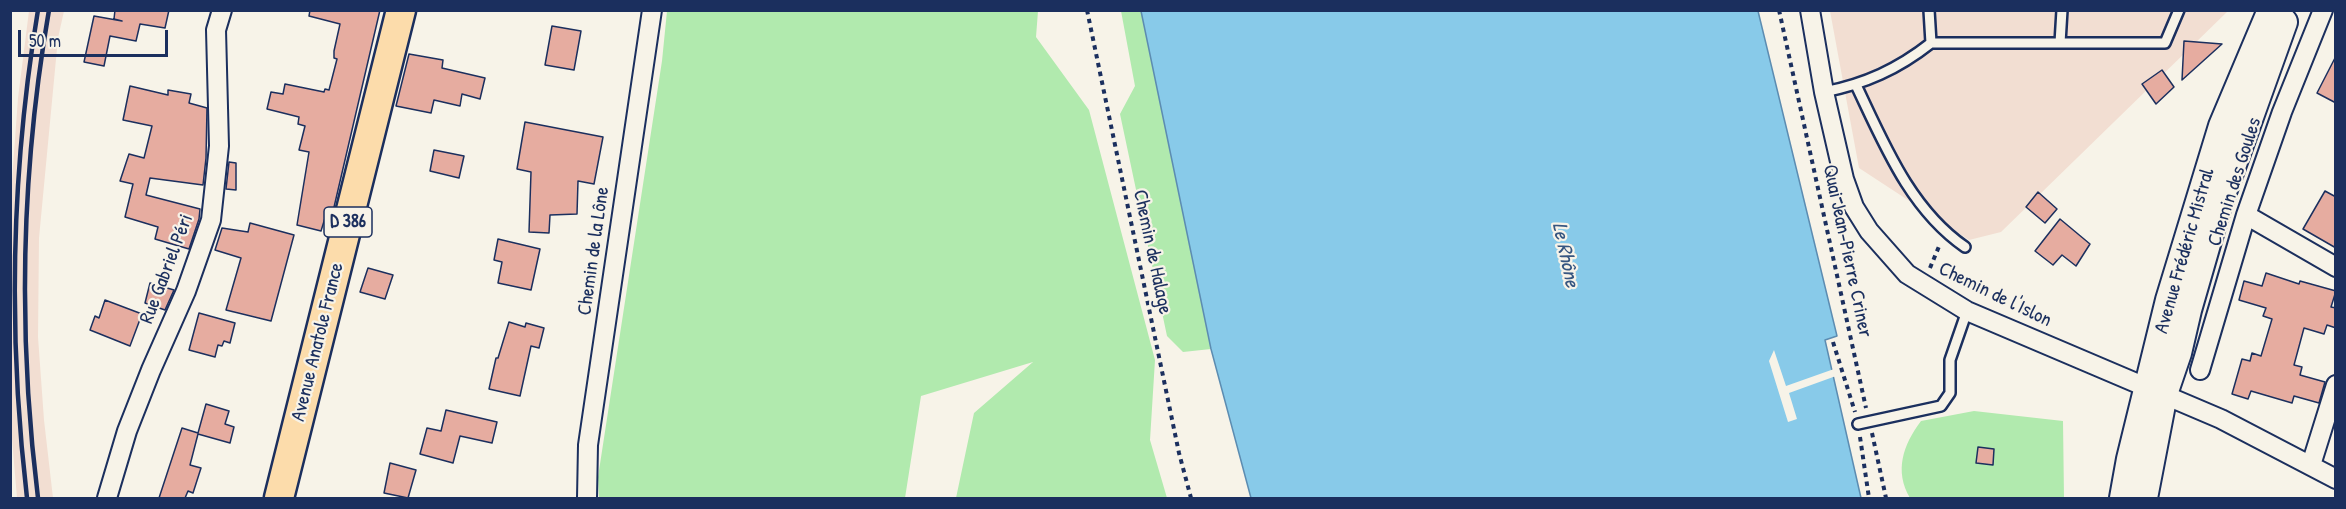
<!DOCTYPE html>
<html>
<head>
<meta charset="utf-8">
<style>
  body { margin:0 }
  #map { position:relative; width:2346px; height:509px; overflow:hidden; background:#f7f3e8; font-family:"Patrick Hand",sans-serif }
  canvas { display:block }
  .frame { position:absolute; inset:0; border:12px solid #1b2f5e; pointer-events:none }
  .scale { position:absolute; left:18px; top:30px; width:150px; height:27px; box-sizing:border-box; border:3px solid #1b2f5e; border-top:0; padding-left:8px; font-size:18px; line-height:21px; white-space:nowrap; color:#1b2f5e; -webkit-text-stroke:4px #f7f3e8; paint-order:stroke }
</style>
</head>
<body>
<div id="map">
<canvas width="2346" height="509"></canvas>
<div class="frame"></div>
<div class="scale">50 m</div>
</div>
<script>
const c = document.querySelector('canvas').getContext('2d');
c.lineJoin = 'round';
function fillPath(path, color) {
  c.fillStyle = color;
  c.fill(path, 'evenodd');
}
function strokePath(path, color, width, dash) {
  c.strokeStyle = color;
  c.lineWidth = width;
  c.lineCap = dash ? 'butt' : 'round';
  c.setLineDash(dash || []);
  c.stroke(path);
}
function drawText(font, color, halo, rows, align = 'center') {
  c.font = font + ' "Patrick Hand",sans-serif';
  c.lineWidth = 4.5;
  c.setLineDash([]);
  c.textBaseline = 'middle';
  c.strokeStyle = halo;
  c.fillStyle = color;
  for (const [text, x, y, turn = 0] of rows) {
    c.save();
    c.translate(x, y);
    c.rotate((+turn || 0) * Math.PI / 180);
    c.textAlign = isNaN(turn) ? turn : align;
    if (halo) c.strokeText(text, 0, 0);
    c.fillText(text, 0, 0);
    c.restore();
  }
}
fillPath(new Path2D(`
  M 29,11 L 64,11 L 58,38 L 39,238 L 38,337 L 44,420 L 53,498 L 17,498 L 11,427 L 11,194 L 18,98 Z
  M 1830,11 L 2228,11 L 2001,232 L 1969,240 L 1859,168 Z`), '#f2ded2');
fillPath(new Path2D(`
  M 667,11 L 1038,11 L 1036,37 L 1089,110 L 1155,360 L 1150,440 L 1167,498 L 956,498 L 974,413 L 1033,362 L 921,396 L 905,498 L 599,498 L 598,477 L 662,61 Z
  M 1121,11 L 1141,11 L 1211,349 L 1183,352 L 1167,336 L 1120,114 L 1135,86 Z
  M 1974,411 L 2063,421 L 2064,498 L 1910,498 C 1894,471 1903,445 1921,421 Z`), '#b1eaae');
const water = new Path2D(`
  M 1141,11 L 1758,11 L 1837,336 L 1825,340 L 1861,498 L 1251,498 L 1211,349 Z`);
fillPath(water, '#88cae9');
strokePath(water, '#5c8cb1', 1.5);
fillPath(new Path2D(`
  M 1774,350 L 1786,386 L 1834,369 L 1836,376 L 1789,393 L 1797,419 L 1788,422 L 1769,361 Z`), '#f7f3e8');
const building = new Path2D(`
  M 115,10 L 169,10 L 165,28 L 140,24 L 136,41 L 110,36 L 104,66 L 84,62 L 94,16 L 122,21 L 114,19 Z
  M 310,10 L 380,10 L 331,220 L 325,218 L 321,231 L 297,225 L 309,152 L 299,150 L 305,126 L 298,124 L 299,117 L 267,109 L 271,92 L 283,94 L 285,84 L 324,92 L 325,89 L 329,90 L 337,59 L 334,58 L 334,51 L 340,24 L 309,16 Z
  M 552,26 L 581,31 L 574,70 L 545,65 Z
  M 2184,41 L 2222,44 L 2182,80 Z
  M 409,54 L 443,60 L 442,68 L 485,78 L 480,99 L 462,94 L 460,106 L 434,100 L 431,113 L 396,106 Z
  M 2336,56 L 2336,103 L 2317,93 Z
  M 2162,70 L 2174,87 L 2156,104 L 2142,84 Z
  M 130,86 L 168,95 L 168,90 L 191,94 L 189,103 L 207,108 L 206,158 L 203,185 L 150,178 L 146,195 L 200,209 L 199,219 L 189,249 L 155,239 L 158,227 L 125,217 L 133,184 L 120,181 L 129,154 L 144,158 L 152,126 L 123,120 Z
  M 525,122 L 603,137 L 594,184 L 578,181 L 577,214 L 550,215 L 549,233 L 529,232 L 531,172 L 517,169 Z
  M 434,150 L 464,156 L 459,178 L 430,171 Z
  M 229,162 L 236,163 L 236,190 L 226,189 Z
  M 2325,191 L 2336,197 L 2336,248 L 2303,229 Z
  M 2038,192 L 2057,209 L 2045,223 L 2026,207 Z
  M 2060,219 L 2090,244 L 2076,266 L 2062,255 L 2053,265 L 2035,251 Z
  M 250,223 L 294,235 L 271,321 L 226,310 L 241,258 L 215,250 L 222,228 L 248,232 Z
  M 498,239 L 540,249 L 531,290 L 498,283 L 502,262 L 494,260 Z
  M 368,268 L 393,275 L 385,299 L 360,292 Z
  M 2266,273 L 2299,284 L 2300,281 L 2336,291 L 2331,307 L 2336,308 L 2336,328 L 2327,325 L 2324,334 L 2304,328 L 2294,365 L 2302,367 L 2300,375 L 2325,382 L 2319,403 L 2294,396 L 2292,403 L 2251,391 L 2248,399 L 2232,394 L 2242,359 L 2250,361 L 2252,353 L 2261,356 L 2272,319 L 2263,316 L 2266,308 L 2239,300 L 2244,281 L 2262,286 Z
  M 150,283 L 174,290 L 165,310 L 145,303 Z
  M 105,300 L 142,314 L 130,346 L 90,330 L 95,316 L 99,318 Z
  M 199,313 L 235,323 L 230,343 L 224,341 L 222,346 L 218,345 L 215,357 L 189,350 Z
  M 509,322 L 525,327 L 526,323 L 544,328 L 539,348 L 531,346 L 520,396 L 489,389 L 496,358 L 498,358 Z
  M 206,404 L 229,411 L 225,424 L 234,427 L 230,443 L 198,434 L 190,465 L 201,468 L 193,493 L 188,491 L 185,498 L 159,498 L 182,428 L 198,433 Z
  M 446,410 L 497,422 L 492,443 L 460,436 L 453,463 L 420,454 L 427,428 L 441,431 Z
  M 1978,447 L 1994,449 L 1993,465 L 1976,463 Z
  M 390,463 L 416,470 L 408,498 L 384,493 Z`);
fillPath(building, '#e6aca0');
strokePath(building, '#1b2f5e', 1.5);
const service = new Path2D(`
  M 1929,10 L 1931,43
  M 2060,43 L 2062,10
  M 1856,85 C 1884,144 1910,209 1965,247
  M 1824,92 C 1865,84 1898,69 1931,43 L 2165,43 L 2179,10
  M 1858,424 L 1941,406 L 1950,393 L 1950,360 L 1967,311`);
const minor = new Path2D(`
  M 1810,10 L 1824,92 L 1844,179 L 1854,207 L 1869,231 L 1907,274 L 1967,311 L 2221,419 L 2336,479
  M 2246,215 L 2336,267
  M 2200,370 L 2246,215 L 2282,112 L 2323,10
  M 2311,465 L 2336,385
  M 107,498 L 127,431 L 151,370 L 186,291 L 211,220 L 219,146 L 216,30 L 222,10
  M 587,498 L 588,445 L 652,10`);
const secondary = new Path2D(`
  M 2123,498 L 2130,459 L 2169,300 L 2222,126 L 2271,10
  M 2144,498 L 2164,394 L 2178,353 L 2188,310 L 2218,206 L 2284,22`);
const primary = new Path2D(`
  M 279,498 L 401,10`);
strokePath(service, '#1b2f5e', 14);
strokePath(minor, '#1b2f5e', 22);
strokePath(secondary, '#1b2f5e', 30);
strokePath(primary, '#1b2f5e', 33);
strokePath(new Path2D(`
  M 1087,10 L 1179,453 L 1191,498
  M 1779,10 L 1866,408
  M 1930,268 L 1940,244
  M 1833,342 L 1855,412
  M 1872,433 L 1886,498
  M 1860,437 L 1869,498`), '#1b2f5e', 4, [4.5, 4.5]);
strokePath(service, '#f7f3e8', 9);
strokePath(minor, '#f7f3e8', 18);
strokePath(secondary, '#f7f3e8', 26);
strokePath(primary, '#fcdcab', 28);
strokePath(new Path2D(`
  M 27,498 C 8,336 11,172 38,10
  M 38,498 C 18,337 21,171 49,10`), '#1b2f5e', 4.5);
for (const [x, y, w] of [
  [348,222,48]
]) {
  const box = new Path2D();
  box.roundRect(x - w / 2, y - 15, w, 30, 4.5);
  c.fillStyle = '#f7f3e8';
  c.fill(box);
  strokePath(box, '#1b2f5e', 1.5);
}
drawText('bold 18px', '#1b2f5e', null, [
  ["D 386",348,222]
]);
drawText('20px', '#1b2f5e', '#f7f3e8', [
  ["Chemin des Goules",2235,182,-72],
  ["Chemin de la Lône",594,251,-82],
  ["Quai Jean-Pierre Criner",1847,251,78],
  ["Avenue Frédéric Mistral",2185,251,-74],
  ["Chemin de Halage",1152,252,78],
  ["Rue Gabriel Péri",167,269,-69],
  ["Chemin de l'Islon",1995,295,26],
  ["Avenue Anatole France",318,342,-76]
]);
drawText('italic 21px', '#365681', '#f7f3e8', [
  ["Le Rhône",1565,255,78]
]);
</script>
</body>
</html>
